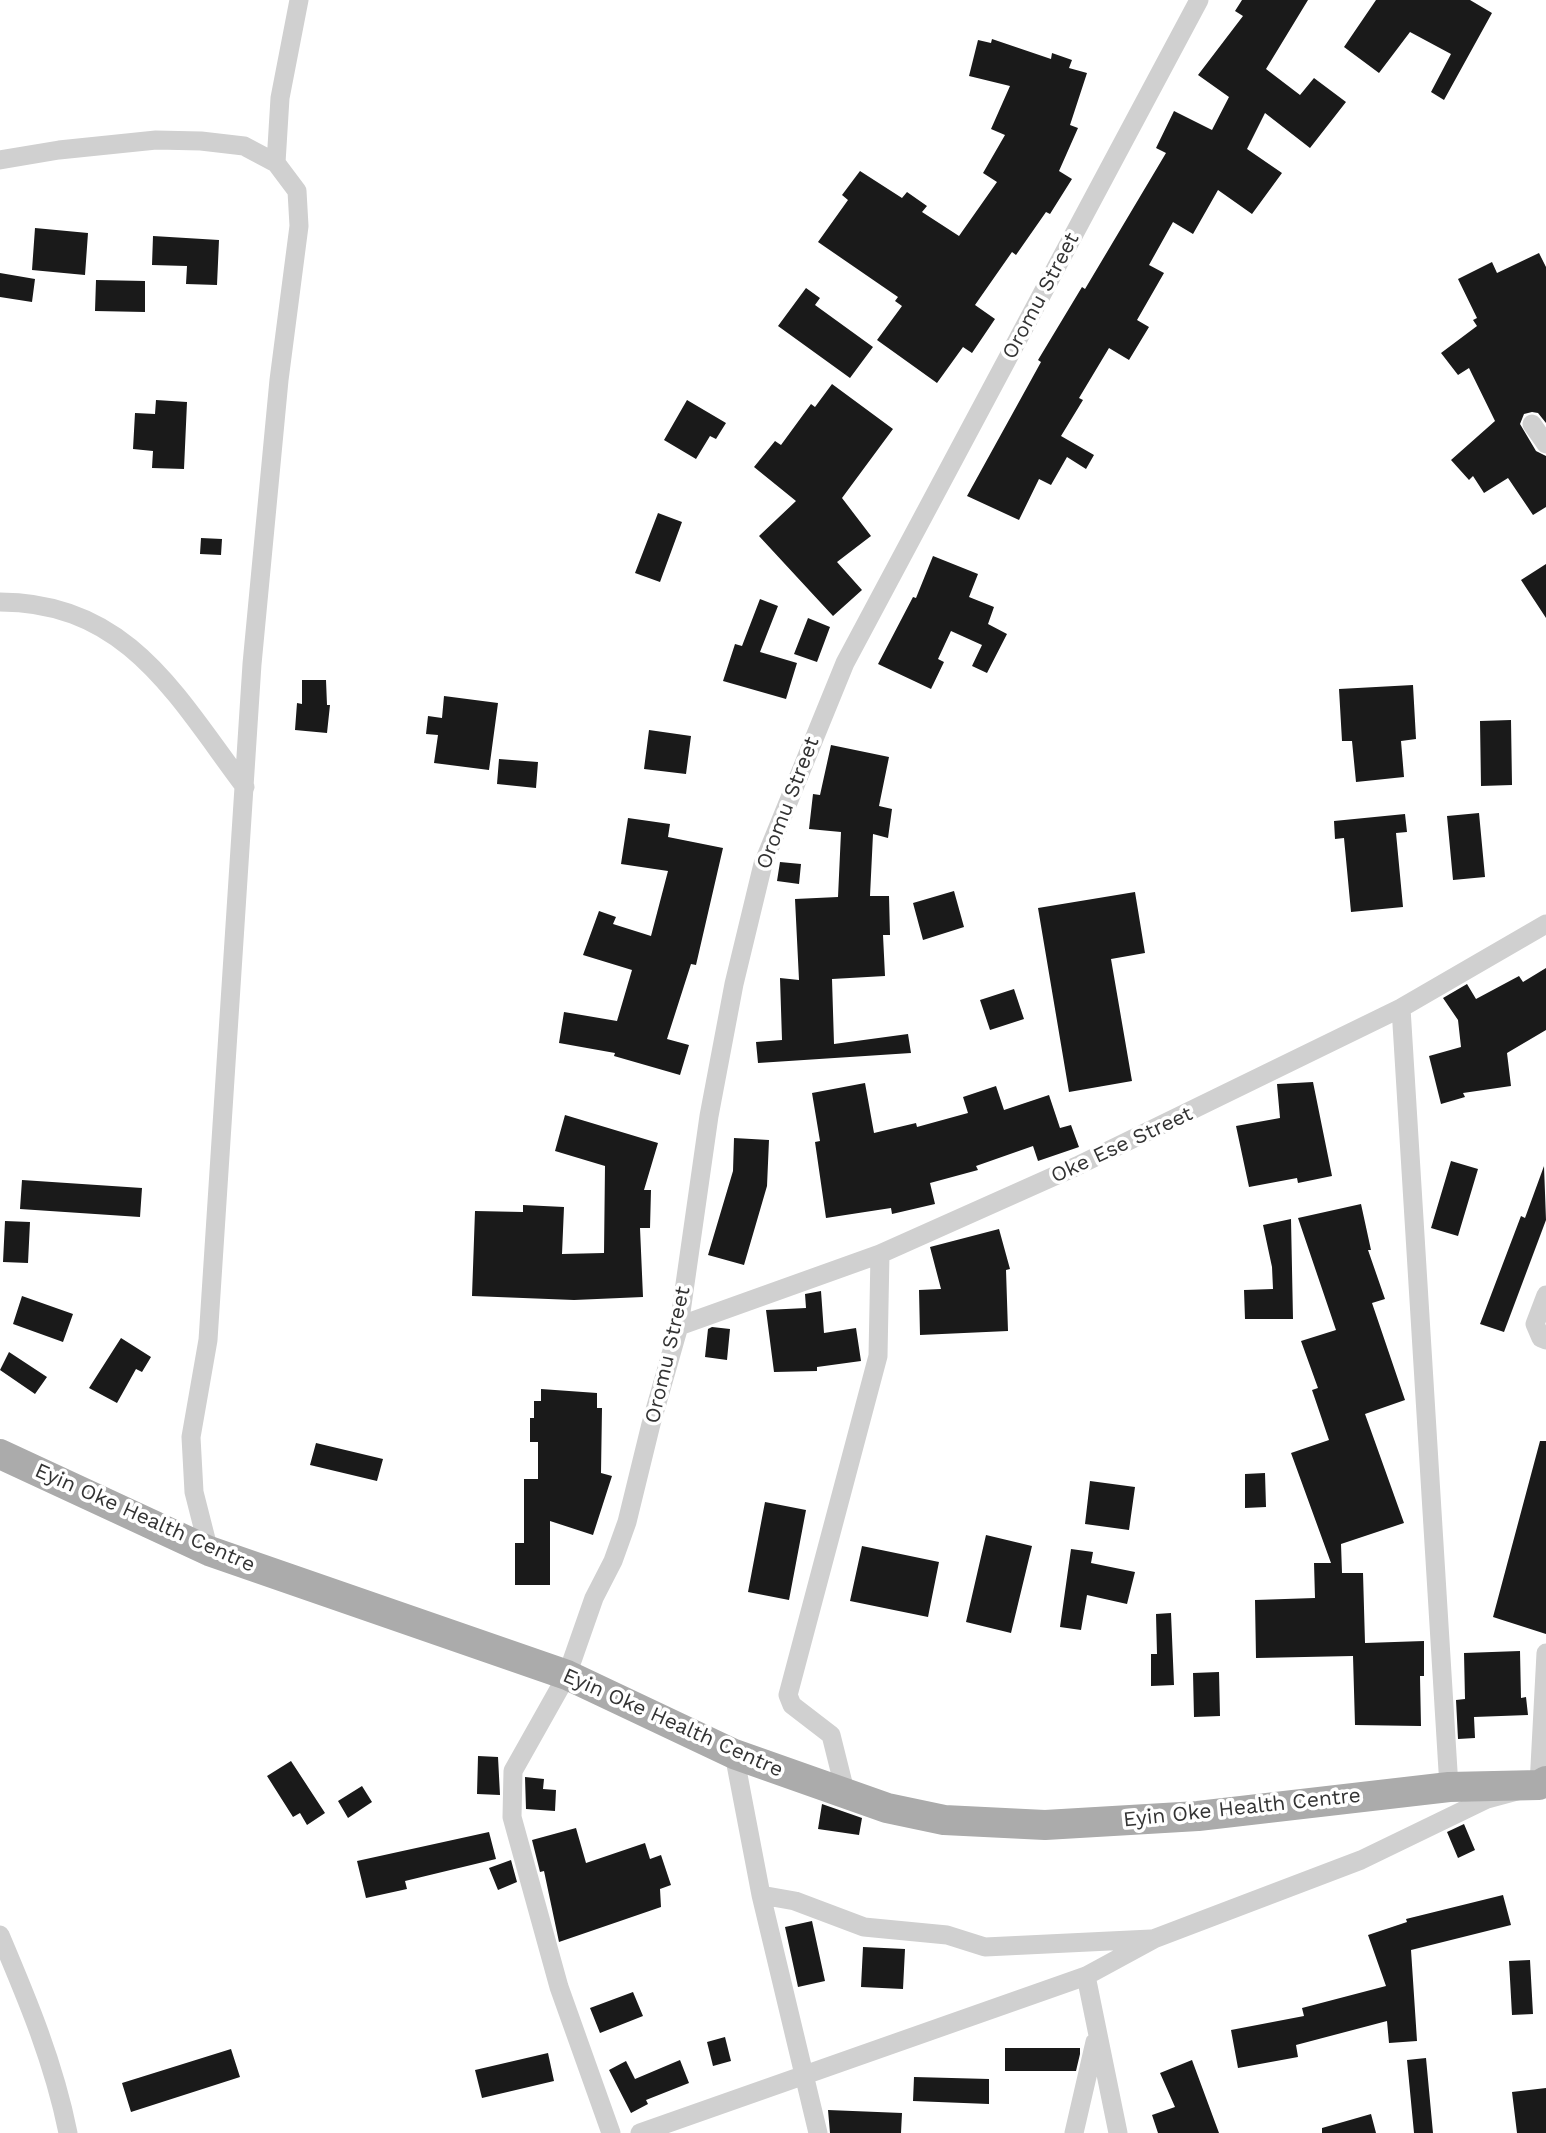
<!DOCTYPE html>
<html>
<head>
<meta charset="utf-8">
<style>
  body { margin:0 }
  canvas { display:block; background:#fff }
</style>
</head>
<body>
<canvas width="1546" height="2133"></canvas>
<script>
const c = document.querySelector('canvas').getContext('2d');
c.lineJoin = 'round';
function fillPath(path, color) {
  c.fillStyle = color;
  c.fill(path, 'evenodd');
}
function strokePath(path, color, width, dash) {
  c.strokeStyle = color;
  c.lineWidth = width;
  c.lineCap = dash ? 'butt' : 'round';
  c.setLineDash(dash || []);
  c.stroke(path);
}
function drawText(font, color, halo, rows, align = 'center') {
  c.font = font + ' "Work Sans",sans-serif';
  c.lineWidth = 7;
  c.setLineDash([]);
  c.textBaseline = 'middle';
  c.strokeStyle = halo;
  c.fillStyle = color;
  for (const [text, x, y, turn = 0] of rows) {
    c.save();
    c.translate(x, y);
    c.rotate((+turn || 0) * Math.PI / 180);
    c.textAlign = isNaN(turn) ? turn : align;
    if (halo) c.strokeText(text, 0, 0);
    c.fillText(text, 0, 0);
    c.restore();
  }
}
fillPath(new Path2D(`
  M 1242,0 L 1308,0 L 1266,69 L 1300,95 L 1314,78 L 1346,102 L 1310,148 L 1265,113 L 1247,149 L 1282,173 L 1252,214 L 1218,190 L 1193,234 L 1173,222 L 1149,265 L 1164,273 L 1137,320 L 1149,327 L 1129,360 L 1109,348 L 1079,398 L 1083,400 L 1061,436 L 1094,455 L 1086,469 L 1067,457 L 1051,485 L 1039,479 L 1019,520 L 967,496 L 1041,362 L 1038,360 L 1082,287 L 1085,289 L 1166,153 L 1156,148 L 1174,111 L 1212,130 L 1229,97 L 1198,75 L 1243,16 L 1235,11 Z
  M 1376,0 L 1470,0 L 1492,13 L 1444,100 L 1431,92 L 1451,54 L 1410,32 L 1379,73 L 1344,47 Z
  M 992,39 L 1051,59 L 1052,53 L 1072,60 L 1069,68 L 1087,73 L 1070,125 L 1078,128 L 1059,171 L 1072,179 L 1050,214 L 1046,212 L 1016,255 L 1012,252 L 975,305 L 995,319 L 972,353 L 963,347 L 937,383 L 877,340 L 902,306 L 895,301 L 898,297 L 818,242 L 848,200 L 842,195 L 860,171 L 902,198 L 907,192 L 927,206 L 922,212 L 959,236 L 997,182 L 983,173 L 1005,135 L 991,129 L 1010,86 L 969,76 L 978,40 L 991,43 Z
  M 35,228 L 88,233 L 85,275 L 32,270 Z
  M 153,236 L 219,240 L 217,285 L 186,284 L 187,266 L 152,265 Z
  M 1539,253 L 1546,267 L 1546,423 L 1538,413 L 1532,412 L 1524,414 L 1520,424 L 1536,451 L 1546,456 L 1546,507 L 1533,515 L 1508,478 L 1484,493 L 1473,476 L 1469,480 L 1451,460 L 1495,421 L 1469,368 L 1458,375 L 1441,353 L 1477,326 L 1473,320 L 1477,318 L 1458,279 L 1492,262 L 1497,273 Z
  M 0,273 L 35,279 L 32,302 L 0,297 Z
  M 96,280 L 145,281 L 145,312 L 95,311 Z
  M 806,288 L 820,298 L 815,305 L 873,347 L 850,378 L 778,326 Z
  M 832,384 L 893,429 L 842,498 L 871,536 L 837,562 L 862,590 L 833,616 L 759,536 L 796,501 L 754,467 L 775,441 L 781,445 L 811,404 L 815,407 Z
  M 156,400 L 187,402 L 184,469 L 152,468 L 153,451 L 133,449 L 135,413 L 155,414 Z
  M 687,400 L 726,423 L 716,439 L 710,436 L 696,459 L 664,440 Z
  M 658,513 L 682,522 L 660,582 L 635,573 Z
  M 201,538 L 222,539 L 221,555 L 200,554 Z
  M 933,556 L 978,574 L 969,597 L 994,607 L 988,624 L 1007,634 L 987,673 L 972,666 L 982,645 L 951,631 L 938,659 L 944,662 L 931,689 L 878,664 L 913,597 L 916,598 Z
  M 1546,564 L 1546,618 L 1521,580 Z
  M 760,599 L 778,606 L 760,652 L 797,663 L 786,699 L 723,681 L 735,644 L 742,646 Z
  M 808,618 L 830,627 L 817,662 L 794,654 Z
  M 302,680 L 326,680 L 327,705 L 330,705 L 327,733 L 295,730 L 297,703 L 302,704 Z
  M 1413,685 L 1416,739 L 1401,741 L 1404,777 L 1356,782 L 1352,741 L 1342,741 L 1339,689 Z
  M 444,696 L 498,703 L 489,770 L 434,763 L 438,735 L 426,734 L 428,716 L 442,718 Z
  M 1511,720 L 1512,785 L 1481,786 L 1480,721 Z
  M 649,730 L 691,736 L 686,774 L 644,769 Z
  M 831,745 L 889,757 L 879,806 L 892,809 L 888,838 L 873,834 L 870,896 L 889,896 L 890,935 L 883,935 L 885,976 L 832,979 L 834,1044 L 908,1034 L 911,1053 L 758,1063 L 756,1042 L 782,1040 L 780,978 L 799,980 L 795,899 L 838,897 L 841,832 L 809,829 L 813,794 L 820,795 Z
  M 499,759 L 538,762 L 536,788 L 497,784 Z
  M 1479,813 L 1485,877 L 1453,880 L 1447,816 Z
  M 1405,814 L 1407,832 L 1396,833 L 1403,907 L 1351,912 L 1344,838 L 1335,839 L 1334,821 Z
  M 628,818 L 670,824 L 668,837 L 723,848 L 696,965 L 691,964 L 667,1039 L 689,1045 L 680,1075 L 614,1056 L 615,1053 L 559,1043 L 564,1012 L 617,1021 L 632,970 L 583,955 L 599,911 L 616,917 L 613,924 L 651,936 L 668,871 L 621,864 Z
  M 780,862 L 801,864 L 799,884 L 777,881 Z
  M 954,891 L 964,927 L 923,940 L 913,903 Z
  M 1135,892 L 1145,953 L 1111,959 L 1132,1081 L 1069,1092 L 1038,908 Z
  M 1546,968 L 1546,1030 L 1507,1053 L 1511,1086 L 1463,1093 L 1465,1097 L 1441,1104 L 1429,1056 L 1461,1047 L 1458,1020 L 1443,998 L 1467,984 L 1476,999 L 1519,976 L 1523,982 Z
  M 1014,989 L 1024,1019 L 990,1030 L 980,1000 Z
  M 1313,1082 L 1332,1176 L 1298,1183 L 1297,1178 L 1249,1187 L 1236,1126 L 1280,1118 L 1277,1084 Z
  M 865,1083 L 874,1133 L 916,1123 L 917,1127 L 968,1113 L 963,1097 L 996,1086 L 1004,1110 L 1049,1095 L 1060,1128 L 1071,1125 L 1079,1147 L 1038,1161 L 1033,1146 L 976,1166 L 978,1170 L 930,1183 L 935,1204 L 892,1214 L 891,1208 L 826,1218 L 815,1142 L 820,1141 L 812,1093 Z
  M 565,1115 L 658,1143 L 644,1190 L 651,1190 L 650,1228 L 640,1228 L 643,1297 L 574,1300 L 472,1296 L 475,1211 L 523,1212 L 523,1205 L 564,1207 L 562,1254 L 604,1253 L 605,1166 L 555,1151 Z
  M 734,1138 L 769,1140 L 767,1186 L 744,1265 L 708,1255 L 733,1171 Z
  M 1451,1161 L 1478,1169 L 1458,1236 L 1431,1228 Z
  M 1544,1166 L 1546,1220 L 1504,1332 L 1480,1324 L 1521,1216 L 1525,1218 Z
  M 22,1180 L 142,1188 L 140,1217 L 20,1209 Z
  M 1361,1204 L 1371,1250 L 1368,1250 L 1385,1299 L 1372,1303 L 1405,1400 L 1365,1414 L 1404,1523 L 1341,1544 L 1342,1573 L 1363,1573 L 1365,1643 L 1424,1641 L 1424,1676 L 1420,1676 L 1421,1726 L 1355,1725 L 1353,1656 L 1256,1658 L 1255,1600 L 1315,1598 L 1314,1563 L 1331,1563 L 1291,1453 L 1329,1440 L 1312,1390 L 1318,1388 L 1301,1341 L 1336,1330 L 1298,1218 Z
  M 1291,1219 L 1293,1319 L 1245,1319 L 1244,1290 L 1273,1289 L 1272,1267 L 1263,1225 Z
  M 5,1221 L 30,1222 L 28,1263 L 3,1262 Z
  M 999,1229 L 1010,1269 L 1006,1270 L 1008,1331 L 920,1335 L 919,1290 L 941,1289 L 930,1247 Z
  M 821,1291 L 824,1333 L 856,1328 L 861,1361 L 817,1367 L 817,1371 L 774,1372 L 766,1310 L 806,1308 L 805,1294 Z
  M 22,1296 L 73,1314 L 63,1342 L 13,1324 Z
  M 712,1327 L 730,1329 L 727,1360 L 705,1357 L 708,1329 Z
  M 121,1338 L 151,1357 L 142,1372 L 136,1369 L 117,1403 L 89,1388 Z
  M 9,1352 L 47,1377 L 35,1394 L 0,1370 Z
  M 541,1389 L 597,1393 L 597,1408 L 602,1408 L 601,1473 L 612,1476 L 593,1535 L 550,1521 L 550,1585 L 515,1585 L 515,1543 L 524,1543 L 524,1479 L 538,1479 L 538,1442 L 530,1442 L 530,1418 L 534,1418 L 534,1401 L 541,1401 Z
  M 1540,1441 L 1546,1441 L 1546,1634 L 1493,1617 Z
  M 316,1443 L 383,1459 L 377,1481 L 310,1465 Z
  M 1265,1473 L 1266,1507 L 1245,1508 L 1245,1474 Z
  M 1090,1481 L 1135,1487 L 1129,1530 L 1085,1524 Z
  M 765,1502 L 806,1510 L 789,1600 L 748,1592 Z
  M 986,1535 L 1032,1546 L 1011,1633 L 966,1622 Z
  M 862,1546 L 939,1562 L 928,1617 L 850,1601 Z
  M 1071,1549 L 1093,1552 L 1091,1563 L 1135,1572 L 1127,1604 L 1087,1595 L 1081,1630 L 1060,1627 Z
  M 1171,1613 L 1174,1685 L 1151,1686 L 1151,1654 L 1157,1654 L 1156,1614 Z
  M 1520,1651 L 1521,1698 L 1526,1697 L 1528,1715 L 1474,1717 L 1475,1738 L 1458,1739 L 1456,1700 L 1465,1699 L 1464,1653 Z
  M 1219,1672 L 1220,1716 L 1194,1717 L 1193,1673 Z
  M 478,1756 L 498,1757 L 500,1795 L 477,1794 Z
  M 291,1761 L 325,1813 L 307,1825 L 300,1813 L 293,1817 L 267,1776 Z
  M 525,1777 L 544,1779 L 543,1789 L 556,1790 L 555,1811 L 526,1809 Z
  M 362,1786 L 372,1802 L 348,1818 L 338,1801 Z
  M 822,1804 L 862,1818 L 859,1835 L 818,1829 Z
  M 1464,1824 L 1475,1850 L 1458,1858 L 1447,1832 Z
  M 576,1828 L 586,1863 L 645,1843 L 650,1859 L 661,1855 L 671,1885 L 660,1889 L 661,1907 L 559,1942 L 544,1871 L 540,1872 L 532,1840 Z
  M 489,1832 L 496,1859 L 405,1881 L 407,1889 L 366,1898 L 357,1861 Z
  M 511,1860 L 517,1882 L 498,1890 L 489,1868 Z
  M 1503,1895 L 1511,1925 L 1411,1950 L 1417,2041 L 1389,2043 L 1387,2021 L 1296,2045 L 1298,2057 L 1238,2068 L 1231,2030 L 1304,2016 L 1302,2008 L 1386,1986 L 1368,1935 L 1407,1922 L 1406,1919 Z
  M 812,1921 L 825,1981 L 798,1987 L 785,1927 Z
  M 863,1947 L 905,1949 L 903,1989 L 861,1987 Z
  M 1530,1960 L 1533,2014 L 1512,2015 L 1509,1961 Z
  M 633,1992 L 643,2016 L 600,2033 L 590,2008 Z
  M 725,2037 L 731,2061 L 713,2066 L 707,2042 Z
  M 1005,2048 L 1080,2048 L 1080,2054 L 1076,2071 L 1005,2071 Z
  M 231,2049 L 240,2077 L 131,2112 L 122,2083 Z
  M 548,2053 L 554,2081 L 482,2098 L 475,2070 Z
  M 1426,2058 L 1433,2133 L 1414,2133 L 1407,2060 Z
  M 680,2060 L 689,2083 L 646,2100 L 648,2104 L 631,2113 L 609,2070 L 626,2061 L 635,2079 Z
  M 1192,2060 L 1219,2133 L 1158,2133 L 1152,2115 L 1175,2107 L 1160,2073 Z
  M 914,2077 L 989,2079 L 989,2104 L 913,2101 Z
  M 1546,2088 L 1546,2133 L 1517,2133 L 1512,2092 Z
  M 828,2110 L 902,2113 L 901,2133 L 830,2133 Z
  M 1371,2114 L 1376,2133 L 1322,2133 L 1322,2128 Z`), '#1a1a1a');
strokePath(new Path2D(`
  M 0,160 L 59,150 L 156,140 L 201,141 L 244,146 L 276,163 L 297,191 L 299,226 L 279,380 L 252,664 L 208,1340 L 191,1437 L 194,1492 L 209,1551
  M 276,163 L 280,98 L 299,0
  M 1532,424 L 1546,444
  M 0,602 C 128,602 177,697 245,787
  M 1401,1008 L 1449,1787
  M 1546,1295 L 1535,1324 L 1541,1338 L 1546,1340
  M 679,1326 L 880,1254 L 1077,1166 L 1401,1008 L 1546,924
  M 734,1754 L 761,1895 L 818,2133
  M 846,1795 L 831,1735 L 792,1705 L 788,1695 L 878,1356 L 880,1254
  M 761,1895 L 795,1901 L 864,1927 L 947,1935 L 985,1947 L 1151,1939
  M 0,1935 C 28,2001 54,2063 68,2133
  M 1086,1976 L 1118,2133
  M 611,2133 L 559,1987 L 512,1817 L 513,1771 L 567,1675 L 594,1598 L 613,1561 L 627,1522 L 651,1424 L 679,1326 L 709,1116 L 734,984 L 763,864 L 845,663 L 1199,0
  M 640,2133 L 1086,1976 L 1156,1938 L 1361,1860 L 1487,1799 L 1539,1785 L 1546,1653
  M 1074,2133 L 1095,2042`), '#d0d0d0', 19);
strokePath(new Path2D(`
  M 0,1454 L 209,1551 L 567,1675 L 734,1754 L 887,1808 L 944,1820 L 1045,1825 L 1198,1816 L 1449,1787 L 1539,1785 L 1546,1781`), '#ababab', 30);
drawText('21px', '#333', '#fff', [
  ["Oromu Street",1041,296,-62],
  ["Oromu Street",788,803,-69],
  ["Oke Ese Street",1122,1145,-25],
  ["Oromu Street",668,1355,-77],
  ["Eyin Oke Health Centre",145,1518,24],
  ["Eyin Oke Health Centre",673,1723,24],
  ["Eyin Oke Health Centre",1242,1808,-6]
]);
</script>
</body>
</html>
